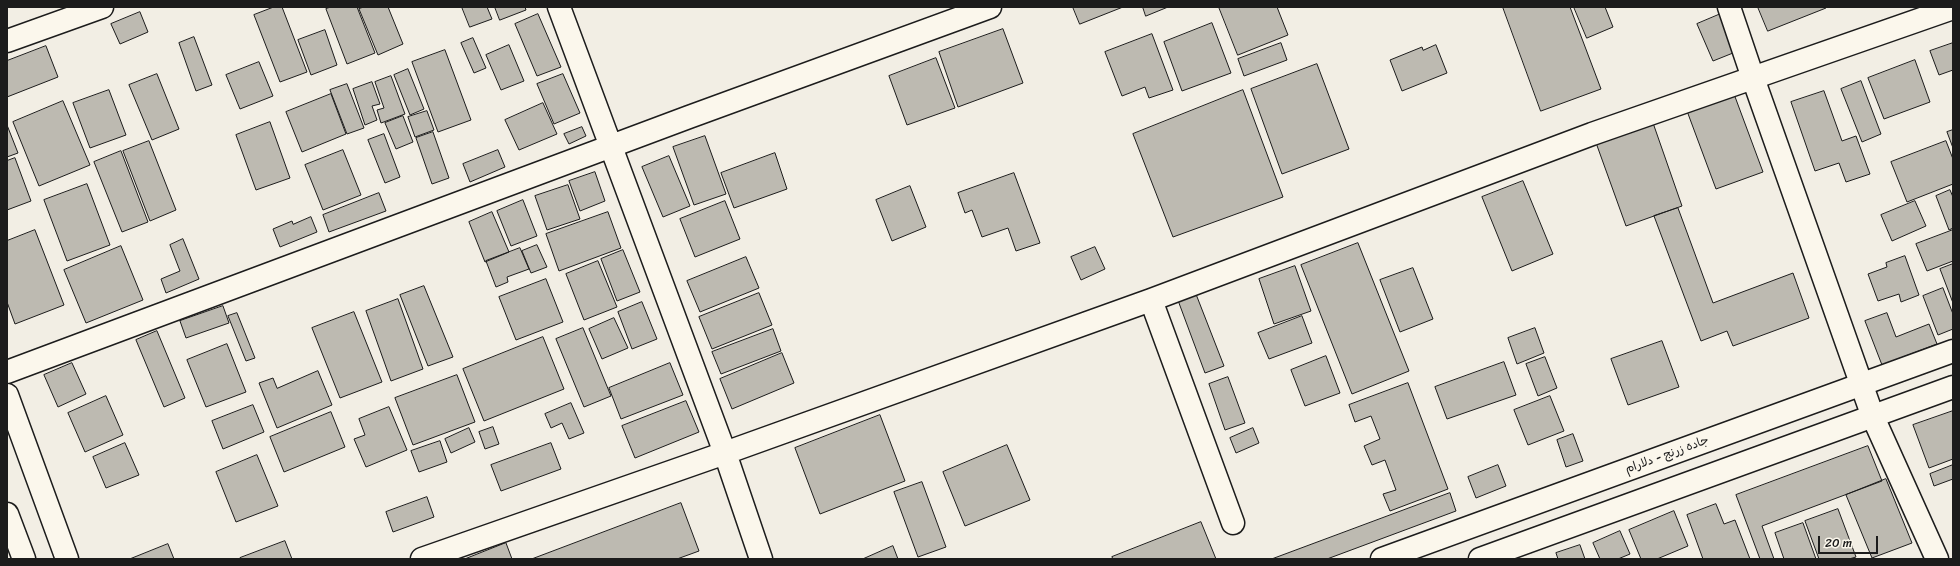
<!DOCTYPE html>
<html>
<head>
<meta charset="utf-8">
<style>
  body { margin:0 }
  #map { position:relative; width:1960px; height:566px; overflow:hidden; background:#f2eee4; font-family:Sriracha,sans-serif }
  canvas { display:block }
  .frame { position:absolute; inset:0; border:8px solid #1c1c1c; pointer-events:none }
  .scale { position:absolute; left:1818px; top:536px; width:60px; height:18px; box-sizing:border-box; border:2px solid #1c1c1c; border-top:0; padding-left:5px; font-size:12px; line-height:14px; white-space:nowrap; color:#1c1c1c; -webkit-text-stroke:3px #fbf7ec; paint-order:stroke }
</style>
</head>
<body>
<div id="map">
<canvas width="1960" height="566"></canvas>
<div class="frame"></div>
<div class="scale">20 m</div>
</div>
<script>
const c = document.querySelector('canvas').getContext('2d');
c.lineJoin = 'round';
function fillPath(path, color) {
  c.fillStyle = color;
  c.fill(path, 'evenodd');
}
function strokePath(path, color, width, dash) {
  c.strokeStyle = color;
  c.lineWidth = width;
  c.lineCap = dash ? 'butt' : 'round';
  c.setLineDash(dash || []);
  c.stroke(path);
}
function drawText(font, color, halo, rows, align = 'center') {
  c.font = font + ' Sriracha,"Playpen Sans Arabic",sans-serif';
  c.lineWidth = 3;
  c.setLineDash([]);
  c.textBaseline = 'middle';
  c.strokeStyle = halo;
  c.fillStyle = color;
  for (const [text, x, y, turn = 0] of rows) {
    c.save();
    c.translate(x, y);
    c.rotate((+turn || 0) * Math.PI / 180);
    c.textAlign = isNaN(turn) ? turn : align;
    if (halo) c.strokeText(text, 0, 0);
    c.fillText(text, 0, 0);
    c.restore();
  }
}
const building = new Path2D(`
  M 274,7 L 282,7 L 307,72 L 280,82 L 254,15 Z
  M 331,7 L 357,7 L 375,53 L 347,64 L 326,9 Z
  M 364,7 L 388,7 L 403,44 L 378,55 L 359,9 Z
  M 462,7 L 487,7 L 492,19 L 470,27 Z
  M 495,7 L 525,7 L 526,10 L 500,20 Z
  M 1073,7 L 1123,7 L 1080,24 Z
  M 1143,7 L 1168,7 L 1146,16 Z
  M 1219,7 L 1277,7 L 1288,35 L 1238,55 Z
  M 1503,7 L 1570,7 L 1601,89 L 1541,111 Z
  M 1574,7 L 1605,7 L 1613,27 L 1587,38 Z
  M 1758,7 L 1826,7 L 1826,8 L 1768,31 Z
  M 140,12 L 148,32 L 120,44 L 111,24 Z
  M 1723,13 L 1738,51 L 1713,61 L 1697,24 Z
  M 538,14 L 561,67 L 537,76 L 515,24 Z
  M 1212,23 L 1231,73 L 1182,91 L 1164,42 Z
  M 1003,29 L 1023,83 L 958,107 L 939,52 Z
  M 325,30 L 337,65 L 311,75 L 298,40 Z
  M 1152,34 L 1173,90 L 1149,98 L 1145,87 L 1122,96 L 1105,52 Z
  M 194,37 L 212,85 L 196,91 L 179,43 Z
  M 473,38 L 486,68 L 474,73 L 461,43 Z
  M 1281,43 L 1287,60 L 1244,76 L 1238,59 Z
  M 1953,43 L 1953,70 L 1939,75 L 1930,51 Z
  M 509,45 L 524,81 L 501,90 L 486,55 Z
  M 1436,45 L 1447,73 L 1402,91 L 1390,60 L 1422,47 L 1423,50 Z
  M 46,46 L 58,77 L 7,97 L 7,61 Z
  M 445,50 L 471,120 L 438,132 L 412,62 Z
  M 936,58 L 955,108 L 907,125 L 889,76 Z
  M 1915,60 L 1930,102 L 1884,119 L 1868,78 Z
  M 259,62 L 273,96 L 240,109 L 226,75 Z
  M 1317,64 L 1349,149 L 1282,174 L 1251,89 Z
  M 408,69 L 424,109 L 410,115 L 394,75 Z
  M 157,74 L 179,129 L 152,140 L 129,85 Z
  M 563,74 L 580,113 L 554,124 L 537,84 Z
  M 391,76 L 405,114 L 381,123 L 377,110 L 384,108 L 375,82 Z
  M 1861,81 L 1881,134 L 1862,142 L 1841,89 Z
  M 372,82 L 380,104 L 372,106 L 377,120 L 365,125 L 353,89 Z
  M 347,84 L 364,128 L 347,134 L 330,90 Z
  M 109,90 L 126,135 L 90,148 L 73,103 Z
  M 1243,90 L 1283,197 L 1173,237 L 1133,134 Z
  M 1824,91 L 1842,141 L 1856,136 L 1870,174 L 1846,182 L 1839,163 L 1815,171 L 1791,102 Z
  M 331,94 L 346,134 L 302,152 L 286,112 Z
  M 1734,94 L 1763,172 L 1716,189 L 1687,111 Z
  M 63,101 L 90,165 L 39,186 L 13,122 Z
  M 543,103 L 557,134 L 519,150 L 505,120 Z
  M 427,111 L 434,130 L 415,137 L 408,117 Z
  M 403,116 L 413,142 L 396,149 L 385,123 Z
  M 1652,120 L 1682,206 L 1626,226 L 1595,140 Z
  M 270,122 L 290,178 L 256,190 L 236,135 Z
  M 7,125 L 18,153 L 7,157 Z
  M 582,127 L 586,136 L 569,144 L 564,134 Z
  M 1953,130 L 1953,148 L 1947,132 Z
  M 433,132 L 449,178 L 432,184 L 416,138 Z
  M 384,134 L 400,177 L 385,183 L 368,140 Z
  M 705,136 L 726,194 L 694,205 L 673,147 Z
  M 149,141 L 176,210 L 150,221 L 123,151 Z
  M 1946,141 L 1953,159 L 1953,184 L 1907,202 L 1891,162 Z
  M 343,150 L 361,195 L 323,210 L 305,165 Z
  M 498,150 L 505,167 L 470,182 L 463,164 Z
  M 121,151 L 148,222 L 122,232 L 94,162 Z
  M 775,153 L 787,189 L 734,208 L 721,173 Z
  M 669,156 L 690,206 L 663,217 L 642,167 Z
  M 15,158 L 31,201 L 7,210 L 7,161 Z
  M 595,172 L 605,201 L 580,211 L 569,181 Z
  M 1014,173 L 1040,243 L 1016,251 L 1008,228 L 982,237 L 972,210 L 965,213 L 958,193 Z
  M 1523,181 L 1553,254 L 1512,271 L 1482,197 Z
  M 87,184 L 110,245 L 67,261 L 44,200 Z
  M 568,185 L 580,219 L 547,230 L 535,196 Z
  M 910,186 L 926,227 L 892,241 L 876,200 Z
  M 1950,190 L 1953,197 L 1953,228 L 1949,230 L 1936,196 Z
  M 379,193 L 386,211 L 329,232 L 323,215 Z
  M 523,200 L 537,236 L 511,246 L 497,211 Z
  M 725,201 L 740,239 L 695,257 L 680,219 Z
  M 1915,201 L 1926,226 L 1892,241 L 1881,215 Z
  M 1678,208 L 1713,303 L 1793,273 L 1809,318 L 1733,346 L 1727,331 L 1701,341 L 1654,216 Z
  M 492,212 L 509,252 L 485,262 L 469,222 Z
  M 608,212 L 621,248 L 559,271 L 546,234 Z
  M 311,217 L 317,232 L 280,247 L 273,229 L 292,221 L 293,224 Z
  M 35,230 L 64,305 L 15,324 L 7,302 L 7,241 Z
  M 1953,230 L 1953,261 L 1927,271 L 1916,244 Z
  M 183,239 L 199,279 L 166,293 L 161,279 L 180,271 L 170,245 Z
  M 1358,243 L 1409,371 L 1352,394 L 1301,265 Z
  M 537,245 L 547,267 L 531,273 L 522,251 Z
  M 121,246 L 143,300 L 86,323 L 64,270 Z
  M 1095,247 L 1105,269 L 1081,280 L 1071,257 Z
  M 520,248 L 529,269 L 507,277 L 508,282 L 496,287 L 486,261 Z
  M 623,250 L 640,292 L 617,301 L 601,259 Z
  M 1905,256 L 1919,295 L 1901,302 L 1899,294 L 1878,301 L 1868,274 L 1887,267 L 1886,263 Z
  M 746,257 L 759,288 L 700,312 L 687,281 Z
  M 598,261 L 617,307 L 584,320 L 566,274 Z
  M 1953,264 L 1953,303 L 1940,269 Z
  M 1295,266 L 1311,311 L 1274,324 L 1259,279 Z
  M 1413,268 L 1433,319 L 1400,332 L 1380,280 Z
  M 546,279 L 563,322 L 516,340 L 499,297 Z
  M 424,286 L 453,357 L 428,366 L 400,295 Z
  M 1943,288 L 1953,314 L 1953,329 L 1938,335 L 1923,296 Z
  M 1194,289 L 1224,366 L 1205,373 L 1176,295 Z
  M 759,293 L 772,325 L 712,349 L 699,317 Z
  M 398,299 L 423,369 L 391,381 L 366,311 Z
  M 642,302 L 657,339 L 632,349 L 618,312 Z
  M 223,306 L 229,323 L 186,338 L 180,321 Z
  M 354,312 L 382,382 L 340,398 L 312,328 Z
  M 237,313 L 255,358 L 246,361 L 228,316 Z
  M 1887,313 L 1896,337 L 1929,324 L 1937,344 L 1882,365 L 1865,321 Z
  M 1302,316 L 1312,343 L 1269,359 L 1258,333 Z
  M 614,318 L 628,348 L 602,359 L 589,329 Z
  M 583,328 L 611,396 L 584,407 L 556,339 Z
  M 1535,328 L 1544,353 L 1517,364 L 1508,338 Z
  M 773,329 L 781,351 L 721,374 L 712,352 Z
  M 157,331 L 185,398 L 164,407 L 136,340 Z
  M 543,337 L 564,389 L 484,421 L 463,369 Z
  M 1662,341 L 1679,387 L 1628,405 L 1611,359 Z
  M 227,344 L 246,392 L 206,407 L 187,360 Z
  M 782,353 L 794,383 L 732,409 L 720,379 Z
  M 1326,356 L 1340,393 L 1305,406 L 1291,370 Z
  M 1545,357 L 1557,388 L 1538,396 L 1526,364 Z
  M 1504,362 L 1516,395 L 1447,419 L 1435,387 Z
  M 72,363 L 86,394 L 58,407 L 44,375 Z
  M 670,363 L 683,395 L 621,419 L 609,388 Z
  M 318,371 L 332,405 L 277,428 L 259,383 L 273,378 L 277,388 Z
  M 457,375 L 475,422 L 413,445 L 395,398 Z
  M 1228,377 L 1245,423 L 1225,430 L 1209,384 Z
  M 1408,383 L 1448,489 L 1390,511 L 1383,494 L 1396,490 L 1385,460 L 1372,465 L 1364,446 L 1380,439 L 1371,416 L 1355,422 L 1349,405 Z
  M 106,396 L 123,435 L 85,452 L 68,413 Z
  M 1550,396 L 1564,431 L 1528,445 L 1514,410 Z
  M 686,401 L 699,432 L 635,458 L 622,426 Z
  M 571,403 L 584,433 L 569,439 L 562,423 L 551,428 L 545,414 Z
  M 253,405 L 264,432 L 223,449 L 212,421 Z
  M 389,407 L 407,450 L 366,467 L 354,439 L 365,435 L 359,419 Z
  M 1953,411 L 1953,459 L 1929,468 L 1913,425 Z
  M 331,412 L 345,447 L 284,472 L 270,437 Z
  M 880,415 L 905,481 L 820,514 L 795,448 Z
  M 493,427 L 499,444 L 485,449 L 479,432 Z
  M 469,428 L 475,442 L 451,453 L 445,439 Z
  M 1253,428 L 1259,443 L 1236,453 L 1230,438 Z
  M 1573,434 L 1583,461 L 1566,467 L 1557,440 Z
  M 440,441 L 447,462 L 419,472 L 411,451 Z
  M 125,443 L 139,475 L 106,488 L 93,457 Z
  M 551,443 L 561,469 L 501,491 L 491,465 Z
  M 1007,445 L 1030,500 L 965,526 L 943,472 Z
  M 1868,446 L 1882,481 L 1762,526 L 1774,559 L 1760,559 L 1736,495 Z
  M 257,455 L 278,506 L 236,522 L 216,472 Z
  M 1498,465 L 1506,486 L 1476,498 L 1468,477 Z
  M 1953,465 L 1953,479 L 1934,486 L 1930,474 Z
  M 1886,479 L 1912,543 L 1872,558 L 1846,495 Z
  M 922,482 L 946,547 L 918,557 L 894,492 Z
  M 1450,493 L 1456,511 L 1327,559 L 1272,559 Z
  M 427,497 L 434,517 L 393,532 L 386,512 Z
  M 681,503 L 699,551 L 677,559 L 532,559 Z
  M 1716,504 L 1724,524 L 1735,520 L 1750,559 L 1703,559 L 1687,515 Z
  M 1838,509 L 1856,557 L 1849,559 L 1819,559 L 1805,521 Z
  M 1674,511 L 1688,546 L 1657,559 L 1641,559 L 1629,530 Z
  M 1201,522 L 1216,559 L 1113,559 L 1112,557 Z
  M 1803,523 L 1816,559 L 1784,559 L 1775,533 Z
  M 1620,531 L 1630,554 L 1618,559 L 1600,559 L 1593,543 Z
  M 285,541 L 292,559 L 240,559 L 240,558 Z
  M 506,543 L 512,559 L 465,559 Z
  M 168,544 L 174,559 L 130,559 Z
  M 1580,545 L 1585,559 L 1558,559 L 1556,553 Z
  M 893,546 L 898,559 L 863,559 Z`);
fillPath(building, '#bdbab1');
strokePath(building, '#1c1c1c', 1);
const street = new Path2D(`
  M 559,7 L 725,453 L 761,559
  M 1729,7 L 1753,78 L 1873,417 L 1937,559
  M 7,41 L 102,7
  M 1151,300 L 1233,523
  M 7,372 L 689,117 L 990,7
  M 7,395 L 67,559
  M 7,514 L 24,559
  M 422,559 L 725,453 L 1151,300 L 1592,134 L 1953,8`);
const highway = new Path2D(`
  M 1382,559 L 1953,351
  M 1480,559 L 1953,387`);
strokePath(street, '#1c1c1c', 25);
strokePath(highway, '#1c1c1c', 25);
strokePath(street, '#fbf7ec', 22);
strokePath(highway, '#fbf7ec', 22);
drawText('12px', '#1c1c1c', '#fbf7ec', [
  ["جاده زرنج - دلارام",1667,455,-20]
]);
</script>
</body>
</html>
